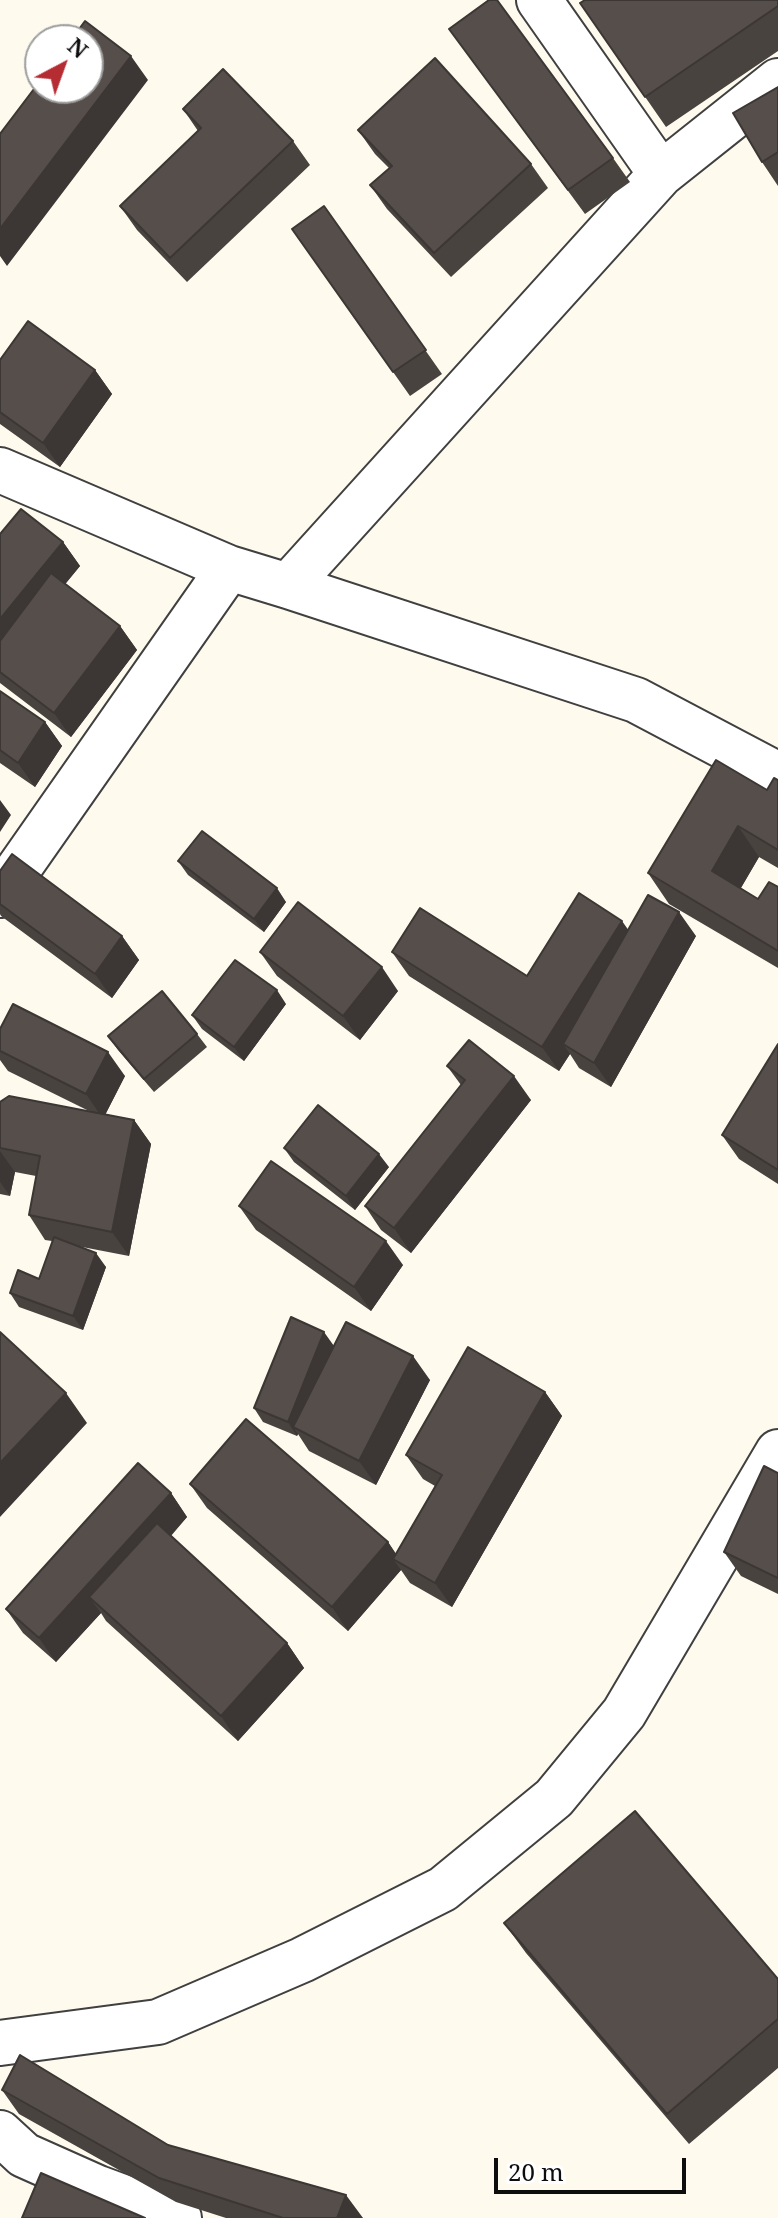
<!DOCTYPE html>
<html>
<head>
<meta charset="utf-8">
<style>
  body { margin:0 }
  #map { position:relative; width:778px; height:2218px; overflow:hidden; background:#fefbee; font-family:"Noto Serif",serif }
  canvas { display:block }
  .north { position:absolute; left:24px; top:24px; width:80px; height:80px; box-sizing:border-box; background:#fff; border:2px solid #9e9e9e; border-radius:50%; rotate:41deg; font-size:22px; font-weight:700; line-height:32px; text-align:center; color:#0d0d0d }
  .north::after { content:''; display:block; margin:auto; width:28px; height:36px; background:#b52d33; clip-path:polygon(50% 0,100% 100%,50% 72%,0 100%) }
  .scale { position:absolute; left:494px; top:2158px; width:192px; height:36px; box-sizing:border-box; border:4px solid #0d0d0d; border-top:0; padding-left:10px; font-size:24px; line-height:28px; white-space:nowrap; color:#0d0d0d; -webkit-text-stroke:6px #fff; paint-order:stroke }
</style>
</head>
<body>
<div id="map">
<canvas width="778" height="2218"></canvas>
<div class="north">N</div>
<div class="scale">20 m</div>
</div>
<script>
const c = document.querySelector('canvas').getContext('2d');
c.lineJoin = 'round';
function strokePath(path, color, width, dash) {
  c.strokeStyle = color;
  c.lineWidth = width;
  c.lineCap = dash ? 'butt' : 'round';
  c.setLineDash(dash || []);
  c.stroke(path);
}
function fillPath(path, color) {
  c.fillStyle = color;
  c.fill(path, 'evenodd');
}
const minor = new Path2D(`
  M 539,0 L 661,174
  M 0,470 L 229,568 L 288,586 L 636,700 L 778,775
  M 288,586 L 661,174 L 778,81
  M 0,895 L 229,568
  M 0,2043 L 158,2022 L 302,1960 L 443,1889 L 554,1798 L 624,1713 L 778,1452
  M 0,2133 L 24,2155 L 98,2188 L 179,2218`);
strokePath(minor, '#404040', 48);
strokePath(minor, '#fff', 44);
fillPath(new Path2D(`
  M 778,0 L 778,51 L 666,127 L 580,3 Z
  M 449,29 L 613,158 L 630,182 L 585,214 Z
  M 778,87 L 778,186 L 762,162 Z
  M 183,109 L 293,141 L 310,165 L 187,282 L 137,230 L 120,206 L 198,131 Z
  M 358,130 L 531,164 L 548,188 L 451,277 L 387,209 L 370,185 L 389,168 L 375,154 Z
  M 324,206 L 442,374 L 410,396 L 292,229 Z
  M 0,360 L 95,370 L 112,394 L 60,467 L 0,424 Z
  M 0,534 L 63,542 L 80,566 L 65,584 L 120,626 L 137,650 L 71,737 L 0,683 Z
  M 0,691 L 45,722 L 62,746 L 35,787 L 0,763 Z
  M 778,780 L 778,868 L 759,857 L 741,888 L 758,899 L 778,887 L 778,968 L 669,904 L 648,873 L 767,790 Z
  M 178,861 L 286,902 L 264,932 L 188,875 Z
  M 0,871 L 122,936 L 139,960 L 112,998 L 1,916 L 0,914 Z
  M 628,929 L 696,936 L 611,1087 L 579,1068 L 570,1054 L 559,1071 L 409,976 L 392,952 L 527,976 Z
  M 260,952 L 398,991 L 360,1040 L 277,976 Z
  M 286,1004 L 244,1061 L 202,1029 L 192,1015 Z
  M 0,1029 L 125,1076 L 105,1115 L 134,1120 L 151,1144 L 129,1256 L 77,1246 L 106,1267 L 83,1330 L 19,1307 L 10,1293 L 39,1279 L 52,1241 L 45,1240 L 29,1215 L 36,1176 L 15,1172 L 10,1196 L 0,1194 L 0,1102 L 89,1111 L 8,1071 L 0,1060 Z
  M 197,1034 L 207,1047 L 154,1092 L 118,1050 L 108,1036 Z
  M 778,1044 L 778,1184 L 739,1159 L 722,1135 Z
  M 447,1066 L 531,1100 L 411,1253 L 381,1230 L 365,1206 L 461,1085 Z
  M 284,1148 L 389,1167 L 355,1210 L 294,1162 Z
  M 239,1206 L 403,1265 L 371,1311 L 256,1230 Z
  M 334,1346 L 430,1380 L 376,1485 L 309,1451 L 298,1434 L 297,1436 L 263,1422 L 254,1408 Z
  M 545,1392 L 562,1416 L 452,1607 L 410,1583 L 401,1570 L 348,1631 L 207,1508 L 190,1484 L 388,1542 L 396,1554 L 435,1486 L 423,1479 L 406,1455 Z
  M 778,1473 L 778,1594 L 741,1576 L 724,1552 Z
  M 171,1493 L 187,1517 L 171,1536 L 287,1643 L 304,1668 L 238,1741 L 106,1621 L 101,1613 L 56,1662 L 23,1633 L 6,1609 Z
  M 504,1923 L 778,1979 L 778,2068 L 689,2144 L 526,1953 Z
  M 2,2090 L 363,2218 L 226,2218 L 176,2202 L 19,2114 Z`), '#494340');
fillPath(new Path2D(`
  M 131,56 L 148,80 L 7,266 L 0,256 L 0,229 Z
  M 95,370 L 112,394 L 60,467 L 43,443 Z
  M 63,542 L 80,566 L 0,664 L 0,619 Z
  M 120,626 L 137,650 L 71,737 L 54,713 Z
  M 45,722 L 62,746 L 35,787 L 18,763 Z
  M 0,800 L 11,815 L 0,832 Z
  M 738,826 L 759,857 L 733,901 L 712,871 Z
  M 277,888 L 286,902 L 264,932 L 254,919 Z
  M 679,912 L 696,936 L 611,1087 L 594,1063 Z
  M 622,921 L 639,945 L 563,1044 L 570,1054 L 559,1071 L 542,1047 Z
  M 122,936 L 139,960 L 112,998 L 95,974 Z
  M 382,967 L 398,991 L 360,1040 L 343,1016 Z
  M 277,990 L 286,1004 L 244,1061 L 234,1047 Z
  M 108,1052 L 125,1076 L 103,1119 L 86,1094 Z
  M 514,1076 L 531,1100 L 411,1253 L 394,1228 Z
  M 134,1120 L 151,1144 L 129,1256 L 112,1232 Z
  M 0,1151 L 15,1172 L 10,1196 L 0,1182 Z
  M 379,1154 L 389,1167 L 355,1210 L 346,1196 Z
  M 386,1241 L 403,1265 L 371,1311 L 354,1287 Z
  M 96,1253 L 106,1267 L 83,1330 L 73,1316 Z
  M 324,1332 L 334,1346 L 293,1427 L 298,1434 L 297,1436 L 288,1422 Z
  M 413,1356 L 430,1380 L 376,1485 L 359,1461 Z
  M 545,1392 L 562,1416 L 452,1607 L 435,1583 Z
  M 66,1393 L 87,1423 L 0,1517 L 0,1463 Z
  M 171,1493 L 187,1517 L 104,1610 L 89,1597 L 101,1613 L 56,1662 L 39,1638 Z
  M 388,1542 L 404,1566 L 393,1559 L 401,1570 L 348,1631 L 332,1607 Z
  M 287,1643 L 304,1668 L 238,1741 L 221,1716 Z
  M 346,2195 L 363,2218 L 337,2218 Z`), '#3c3734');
const building = new Path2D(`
  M 489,0 L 497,0 L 613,158 L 568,190 L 449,29 Z
  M 585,0 L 778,0 L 778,6 L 645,97 L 580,3 Z
  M 85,21 L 131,56 L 0,229 L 0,134 L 40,81 L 40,88 L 88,88 L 88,40 L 71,40 Z
  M 435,58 L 531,164 L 434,253 L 370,185 L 392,166 L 358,130 Z
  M 223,69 L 293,141 L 170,258 L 120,206 L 201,128 L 183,109 Z
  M 778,87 L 778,152 L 762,162 L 733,113 Z
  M 324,206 L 426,350 L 393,372 L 292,229 Z
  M 28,321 L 95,370 L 43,443 L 0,412 L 0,360 Z
  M 21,509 L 63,542 L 0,619 L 0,534 Z
  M 51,573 L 120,626 L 54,713 L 0,672 L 0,641 Z
  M 0,691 L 45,722 L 18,763 L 0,750 Z
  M 716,760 L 767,790 L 774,778 L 778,780 L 778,850 L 738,826 L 712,871 L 758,899 L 769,882 L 778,887 L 778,951 L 648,873 Z
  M 202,831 L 277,888 L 254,919 L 178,861 Z
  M 12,854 L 122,936 L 95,974 L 0,904 L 0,871 Z
  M 579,893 L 622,921 L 542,1047 L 392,952 L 420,908 L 527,976 Z
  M 648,895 L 679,912 L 594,1063 L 563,1044 Z
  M 298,902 L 382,967 L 343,1016 L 260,952 Z
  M 235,960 L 277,990 L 234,1047 L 192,1015 Z
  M 162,991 L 197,1034 L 144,1079 L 108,1036 Z
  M 13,1004 L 108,1052 L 86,1094 L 0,1051 L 0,1029 Z
  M 469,1040 L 514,1076 L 394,1228 L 365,1206 L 465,1080 L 447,1066 Z
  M 778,1044 L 778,1170 L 722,1135 Z
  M 9,1096 L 134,1120 L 112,1232 L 29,1215 L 40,1156 L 0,1148 L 0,1102 Z
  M 318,1105 L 379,1154 L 346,1196 L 284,1148 Z
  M 271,1161 L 386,1241 L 354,1287 L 239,1206 Z
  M 54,1237 L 96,1253 L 73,1316 L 10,1293 L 18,1270 L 39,1279 Z
  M 291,1317 L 324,1332 L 288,1422 L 254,1408 Z
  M 346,1322 L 413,1356 L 359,1461 L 293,1427 Z
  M 0,1332 L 66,1393 L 0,1463 Z
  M 468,1347 L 545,1392 L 435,1583 L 393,1559 L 442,1475 L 406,1455 Z
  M 246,1419 L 388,1542 L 332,1607 L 190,1484 Z
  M 138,1463 L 171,1493 L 39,1638 L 6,1609 Z
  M 764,1466 L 778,1473 L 778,1578 L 724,1552 Z
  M 157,1523 L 287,1643 L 221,1716 L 89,1597 Z
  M 635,1811 L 778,1979 L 778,2019 L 667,2114 L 504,1923 Z
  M 20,2055 L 168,2145 L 346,2195 L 337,2218 L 283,2218 L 159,2178 L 2,2090 Z
  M 41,2173 L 145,2218 L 22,2218 Z`);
fillPath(building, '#554e4a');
strokePath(building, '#3c3734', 2);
</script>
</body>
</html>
